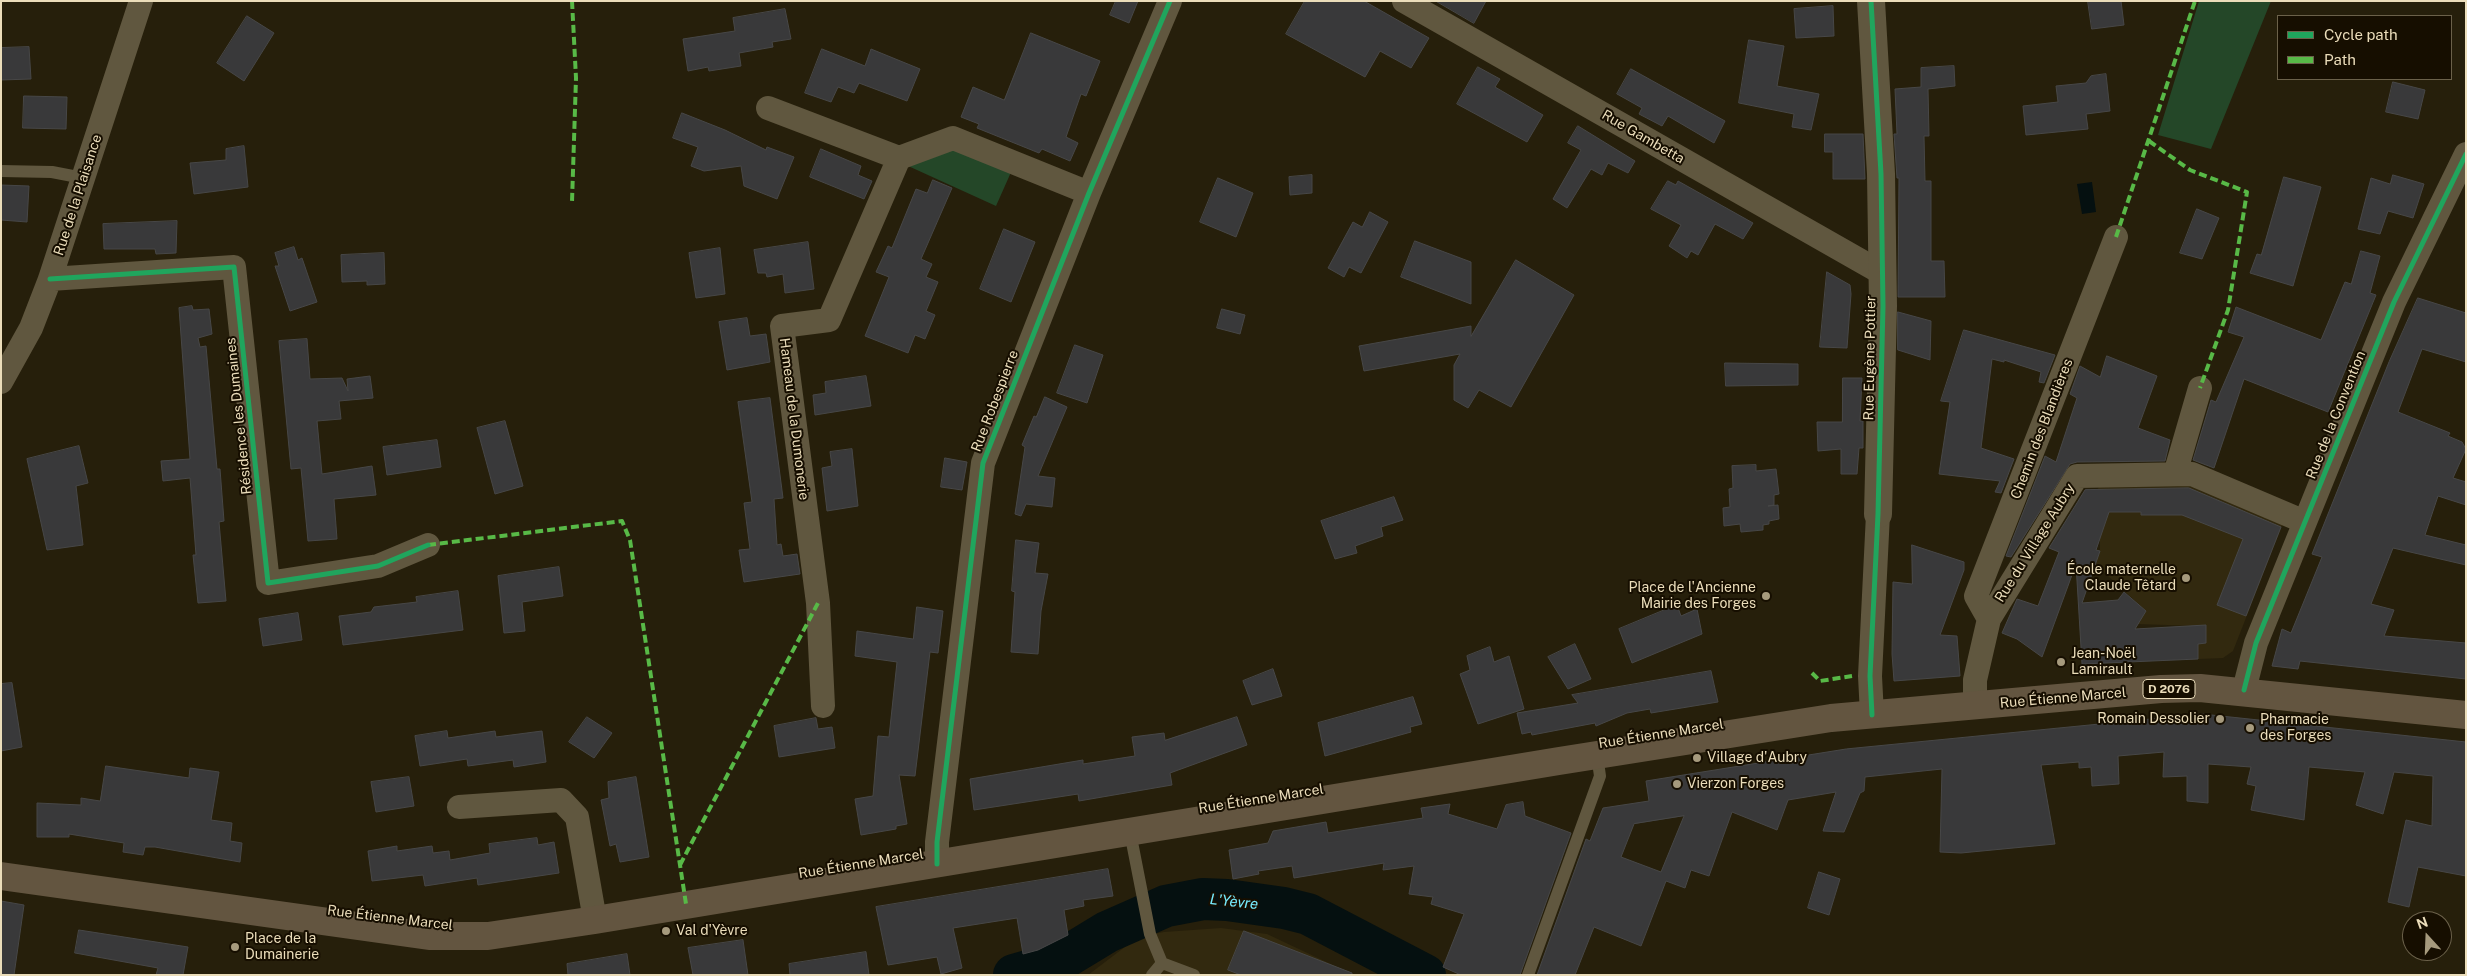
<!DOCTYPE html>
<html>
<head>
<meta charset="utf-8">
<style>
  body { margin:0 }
  #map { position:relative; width:2467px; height:976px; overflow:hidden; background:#261f0b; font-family:"Public Sans",sans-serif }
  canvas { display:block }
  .frame { position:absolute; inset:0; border:2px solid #ebddba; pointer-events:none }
  .legend { position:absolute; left:2277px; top:15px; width:175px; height:65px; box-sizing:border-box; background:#160e00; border:1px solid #6b614a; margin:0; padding:6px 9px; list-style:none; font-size:15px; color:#ebddba }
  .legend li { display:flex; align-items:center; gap:10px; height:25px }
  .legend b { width:25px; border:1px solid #6b614a }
  .north { position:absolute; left:2402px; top:911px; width:50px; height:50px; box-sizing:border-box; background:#160e00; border:1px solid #6b614a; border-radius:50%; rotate:340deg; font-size:14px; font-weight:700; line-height:20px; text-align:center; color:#ebddba }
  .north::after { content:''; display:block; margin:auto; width:18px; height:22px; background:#a69a7d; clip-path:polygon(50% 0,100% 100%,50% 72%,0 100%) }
</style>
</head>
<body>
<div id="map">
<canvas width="2467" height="976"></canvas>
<div class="frame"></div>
<ul class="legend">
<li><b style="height:6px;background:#20a55d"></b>Cycle path</li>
<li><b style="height:6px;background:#58b947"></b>Path</li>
</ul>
<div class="north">N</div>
</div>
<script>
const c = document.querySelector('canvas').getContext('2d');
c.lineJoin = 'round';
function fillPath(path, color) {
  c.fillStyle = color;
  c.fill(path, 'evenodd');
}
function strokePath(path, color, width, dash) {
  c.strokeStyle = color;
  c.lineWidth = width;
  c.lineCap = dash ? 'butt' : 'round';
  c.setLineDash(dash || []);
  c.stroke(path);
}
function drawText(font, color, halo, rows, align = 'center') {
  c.font = font + ' "Public Sans",sans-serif';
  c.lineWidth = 4;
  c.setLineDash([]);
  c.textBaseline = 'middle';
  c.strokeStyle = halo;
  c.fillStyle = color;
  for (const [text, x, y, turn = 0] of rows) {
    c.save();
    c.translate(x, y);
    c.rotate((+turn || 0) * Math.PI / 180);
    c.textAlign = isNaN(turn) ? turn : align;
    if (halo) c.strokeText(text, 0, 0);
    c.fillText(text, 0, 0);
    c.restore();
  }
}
fillPath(new Path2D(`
  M 2189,485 L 2284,521 L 2233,651 L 2223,658 L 2198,659 L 2198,644 L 2206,643 L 2206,630 L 2197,626 L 2137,624 L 2146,611 L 2095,564 L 2100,551 L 2100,537 L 2083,530 L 2099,486 Z
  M 1221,928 L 1267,934 L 1354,975 L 1088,975 L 1138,937 L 1164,932 Z`), '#32290f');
fillPath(new Path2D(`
  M 2199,1 L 2271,1 L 2211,149 L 2158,135 Z
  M 949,145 L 1012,170 L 996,206 L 906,165 Z`), '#244728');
fillPath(new Path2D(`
  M 2092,182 L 2096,212 L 2082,214 L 2077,184 Z`), '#051010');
strokePath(new Path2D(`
  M 1014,975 L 1056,963 L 1107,932 L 1166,906 L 1203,899 L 1227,900 L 1284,908 L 1308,914 L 1425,975`), '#051010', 42);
const building = new Path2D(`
  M 1116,1 L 1138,1 L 1129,23 L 1110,15 Z
  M 1305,1 L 1364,1 L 1429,38 L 1411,68 L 1380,51 L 1365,77 L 1286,34 Z
  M 1436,1 L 1486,1 L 1474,23 Z
  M 2088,1 L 2121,1 L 2124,25 L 2092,29 Z
  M 1833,6 L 1834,36 L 1796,38 L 1794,9 Z
  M 785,9 L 791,39 L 772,42 L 773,47 L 739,53 L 741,66 L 709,71 L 708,67 L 688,71 L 683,39 L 735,31 L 733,18 Z
  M 247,16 L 274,33 L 244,81 L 217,63 Z
  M 1031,33 L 1100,61 L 1086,96 L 1081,94 L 1066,137 L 1078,143 L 1070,161 L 1042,149 L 1039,153 L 977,128 L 979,124 L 961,117 L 973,87 L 1004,100 Z
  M 1749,40 L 1784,46 L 1777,86 L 1819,94 L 1811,130 L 1792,127 L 1794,114 L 1739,103 Z
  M 29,47 L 31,79 L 1,80 L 1,48 Z
  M 822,49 L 865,66 L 871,49 L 920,69 L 907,101 L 859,83 L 854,93 L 838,87 L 831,102 L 805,93 Z
  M 1954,66 L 1955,86 L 1928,89 L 1929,136 L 1924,136 L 1925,181 L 1931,181 L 1931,261 L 1944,261 L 1945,297 L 1898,297 L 1899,178 L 1897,178 L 1894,134 L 1897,134 L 1895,89 L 1921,87 L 1921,68 Z
  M 1478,67 L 1500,79 L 1495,87 L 1543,115 L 1527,142 L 1457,104 Z
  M 1631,69 L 1725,121 L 1714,143 L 1668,116 L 1662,126 L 1639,114 L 1642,108 L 1617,94 Z
  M 2106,74 L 2110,111 L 2086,114 L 2088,129 L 2026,135 L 2023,106 L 2058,102 L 2056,86 L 2086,83 L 2091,76 Z
  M 2393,82 L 2425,90 L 2418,119 L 2386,112 Z
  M 24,96 L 67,97 L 66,129 L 23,128 Z
  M 682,113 L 725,130 L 766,150 L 767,147 L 794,157 L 777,199 L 744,186 L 741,166 L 704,171 L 691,166 L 698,147 L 673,138 Z
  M 1578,126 L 1635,161 L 1628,173 L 1608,163 L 1602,175 L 1591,169 L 1567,208 L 1553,199 L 1581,150 L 1568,143 Z
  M 1825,134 L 1863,134 L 1865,179 L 1833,179 L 1833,152 L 1825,152 Z
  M 244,146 L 248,187 L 194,194 L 190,163 L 226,160 L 226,149 Z
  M 821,149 L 861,166 L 858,175 L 872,181 L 864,199 L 810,177 Z
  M 1312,175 L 1312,193 L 1290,195 L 1289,177 Z
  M 2393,175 L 2424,184 L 2413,218 L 2388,211 L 2380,234 L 2358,229 L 2371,178 L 2390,184 Z
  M 2284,177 L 2321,187 L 2293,286 L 2250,273 L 2257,254 L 2261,255 Z
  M 1218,178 L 1253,193 L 1236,237 L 1200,222 Z
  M 933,180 L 952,188 L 921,259 L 932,264 L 926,277 L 938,282 L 926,311 L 935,315 L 925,339 L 915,335 L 908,353 L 865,336 L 889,277 L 876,272 L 888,246 L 892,248 L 916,189 L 927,193 Z
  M 1668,181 L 1676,185 L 1678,181 L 1753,223 L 1743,239 L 1715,224 L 1698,255 L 1691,251 L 1687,258 L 1669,246 L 1681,225 L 1651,209 Z
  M 1,185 L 29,186 L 27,222 L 1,220 Z
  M 2197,209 L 2219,218 L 2202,259 L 2180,253 Z
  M 1370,212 L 1388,222 L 1361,273 L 1349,267 L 1344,277 L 1328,268 L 1353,222 L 1362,227 Z
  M 177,221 L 176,253 L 156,254 L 155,249 L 104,249 L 103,224 Z
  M 1004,229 L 1035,242 L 1011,302 L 980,289 Z
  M 1415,241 L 1471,262 L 1471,304 L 1401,277 Z
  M 808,242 L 814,289 L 785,293 L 783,274 L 767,277 L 766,273 L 758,273 L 754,250 Z
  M 294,247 L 298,260 L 302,258 L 317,302 L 290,311 L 275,266 L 279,266 L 275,253 Z
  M 720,248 L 725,294 L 696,298 L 689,253 Z
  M 2361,251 L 2380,256 L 2370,293 L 2376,295 L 2328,412 L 2244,379 L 2214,468 L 2193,460 L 2211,400 L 2216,402 L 2244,337 L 2228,332 L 2236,307 L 2321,340 L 2345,282 L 2351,284 Z
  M 384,253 L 385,284 L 367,285 L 367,281 L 342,282 L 341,255 Z
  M 1516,260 L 1574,295 L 1511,407 L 1479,390 L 1468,408 L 1454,400 L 1454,365 L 1460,354 L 1364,371 L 1359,346 L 1471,326 L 1471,336 Z
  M 1827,272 L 1850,285 L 1851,294 L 1847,348 L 1820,347 Z
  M 2418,298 L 2466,313 L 2466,362 L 2422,349 L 2398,412 L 2450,433 L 2448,436 L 2462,442 L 2466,449 L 2453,478 L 2466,482 L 2466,505 L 2438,496 L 2425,535 L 2466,545 L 2466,565 L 2393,548 L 2371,604 L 2394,610 L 2384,636 L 2466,643 L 2466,679 L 2300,661 L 2298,669 L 2272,666 L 2282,629 L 2291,633 L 2322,557 L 2312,554 L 2389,362 Z
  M 192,306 L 193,310 L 209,309 L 212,334 L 198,338 L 200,347 L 206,346 L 217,469 L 220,469 L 224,521 L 219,522 L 226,601 L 198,603 L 193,555 L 196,555 L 190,478 L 163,481 L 161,461 L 190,459 L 179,308 Z
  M 1222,309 L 1245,315 L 1240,334 L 1217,328 Z
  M 1898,312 L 1931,321 L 1930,360 L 1898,350 Z
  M 747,318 L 750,336 L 766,334 L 770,362 L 727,370 L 719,322 Z
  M 1964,330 L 2055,355 L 2044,383 L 2039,382 L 2041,372 L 2004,360 L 2004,362 L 1992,359 L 1981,448 L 2014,459 L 2001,493 L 1995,492 L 2000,481 L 1939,474 L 1950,402 L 1941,401 Z
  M 307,339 L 310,379 L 342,378 L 348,391 L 347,379 L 370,376 L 373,398 L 339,401 L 341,419 L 317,421 L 322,474 L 372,466 L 376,495 L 334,499 L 337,539 L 308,541 L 301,468 L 291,469 L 279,341 Z
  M 1075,345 L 1103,355 L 1087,403 L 1057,393 Z
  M 2107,356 L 2157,376 L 2138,428 L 2170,440 L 2165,461 L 2077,462 L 2070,464 L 2011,557 L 2006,556 L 2045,456 L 2056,462 L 2077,398 L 2070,394 L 2080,366 L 2100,377 Z
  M 1725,363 L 1798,364 L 1798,385 L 1726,386 Z
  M 866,376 L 871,406 L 815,415 L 813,395 L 826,393 L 825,382 Z
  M 1843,378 L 1862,378 L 1860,421 L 1863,421 L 1863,448 L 1859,448 L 1857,474 L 1841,474 L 1841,449 L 1818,451 L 1817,422 L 1842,422 Z
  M 1045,397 L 1067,407 L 1038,476 L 1055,478 L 1052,507 L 1026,504 L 1021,516 L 1015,514 L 1025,447 L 1022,445 L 1034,416 L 1036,417 Z
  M 770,398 L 783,498 L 774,499 L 777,545 L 781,544 L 783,556 L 797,554 L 800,574 L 744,582 L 739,550 L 750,549 L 744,503 L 752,502 L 738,402 Z
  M 505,421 L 523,486 L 495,494 L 477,428 Z
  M 437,440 L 441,467 L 387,475 L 383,447 Z
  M 79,446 L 88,483 L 76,486 L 83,545 L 47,550 L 27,459 Z
  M 852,449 L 858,506 L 827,511 L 822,468 L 832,466 L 830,452 Z
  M 945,458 L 967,462 L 962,490 L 941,487 Z
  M 1756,465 L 1756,471 L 1776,469 L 1779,494 L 1774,495 L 1774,505 L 1768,506 L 1778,505 L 1779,519 L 1769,521 L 1769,524 L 1763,525 L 1763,530 L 1741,532 L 1740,524 L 1724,526 L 1723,508 L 1730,507 L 1729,489 L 1733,488 L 1732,466 Z
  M 2189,488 L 2281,527 L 2246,616 L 2217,605 L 2243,539 L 2182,515 L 2141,515 L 2141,512 L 2109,512 L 2096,550 L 2100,551 L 2082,603 L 2118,600 L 2124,592 L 2146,611 L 2135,629 L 2206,625 L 2206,643 L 2198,644 L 2198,659 L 2082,664 L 2076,564 L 2042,657 L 2017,639 L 2002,633 L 2017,599 L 2038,606 L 2059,552 L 2049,548 L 2085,490 Z
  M 1394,497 L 1403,520 L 1381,527 L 1383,536 L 1355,546 L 1357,553 L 1335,559 L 1321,521 Z
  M 1016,540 L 1039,543 L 1035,573 L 1048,574 L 1041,611 L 1038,654 L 1011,652 L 1015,592 L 1012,591 Z
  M 1912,545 L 1964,562 L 1964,570 L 1940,635 L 1957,636 L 1960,676 L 1894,681 L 1892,654 L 1893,582 L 1912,584 Z
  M 559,567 L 563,596 L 522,602 L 525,631 L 504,633 L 498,576 Z
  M 458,591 L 463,630 L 343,645 L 339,616 L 371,612 L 374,607 L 417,602 L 416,597 Z
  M 1677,605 L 1681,616 L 1697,609 L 1702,634 L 1632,663 L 1619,629 Z
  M 917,607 L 943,611 L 938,653 L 930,652 L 915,776 L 899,775 L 907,824 L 896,826 L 896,829 L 861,835 L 855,799 L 873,796 L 878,736 L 889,737 L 897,662 L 855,656 L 857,631 L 913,639 Z
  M 298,613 L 302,640 L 263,646 L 259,619 Z
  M 1575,644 L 1591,679 L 1568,689 L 1548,657 Z
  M 1490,647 L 1494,662 L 1509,656 L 1524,709 L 1478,724 L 1460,674 L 1470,670 L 1467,656 Z
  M 1273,669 L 1282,696 L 1252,705 L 1243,681 Z
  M 1711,671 L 1718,702 L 1651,713 L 1650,709 L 1627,713 L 1596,726 L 1595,723 L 1532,735 L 1531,732 L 1522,734 L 1517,713 L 1578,703 L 1572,695 Z
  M 12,683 L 22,747 L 1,751 L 1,684 Z
  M 1413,697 L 1422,724 L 1410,727 L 1411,732 L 1325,756 L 1318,723 Z
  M 2202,714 L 2466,742 L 2466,876 L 2418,867 L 2409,907 L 2388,902 L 2406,820 L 2432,826 L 2433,776 L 2394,772 L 2383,814 L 2356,805 L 2365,772 L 2309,767 L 2304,820 L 2251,810 L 2256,786 L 2247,784 L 2251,767 L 2208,764 L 2208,803 L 2187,801 L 2187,776 L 2163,777 L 2164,752 L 2118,756 L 2119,784 L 2092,786 L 2091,767 L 2079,768 L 2079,762 L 2041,765 L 2055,844 L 1961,853 L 1940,852 L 1942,769 L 1865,777 L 1864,791 L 1860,793 L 1844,832 L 1823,831 L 1836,792 L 1788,800 L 1777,830 L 1732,812 L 1709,876 L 1691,870 L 1685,888 L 1666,881 L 1641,946 L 1594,927 L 1575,975 L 1537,975 L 1586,839 L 1590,841 L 1603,808 L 1649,801 L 1646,781 L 1846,749 ZM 1684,816 L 1661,872 L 1621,857 L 1634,824 Z
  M 587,717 L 612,733 L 594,758 L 569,742 Z
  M 1237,717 L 1247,745 L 1170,773 L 1172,785 L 1079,801 L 1078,794 L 974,810 L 970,779 L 1083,760 L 1083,764 L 1135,756 L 1132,737 L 1164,733 L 1165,740 Z
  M 816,718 L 818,729 L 832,727 L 835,748 L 779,757 L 774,726 Z
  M 447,731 L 448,738 L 495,731 L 496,737 L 542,731 L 546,762 L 514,767 L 513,760 L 468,766 L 467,759 L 420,766 L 415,736 Z
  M 106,766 L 189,778 L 190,768 L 219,772 L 211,820 L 232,823 L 230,841 L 242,843 L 240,862 L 155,847 L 145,847 L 143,855 L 123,852 L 124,843 L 69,834 L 69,837 L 37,837 L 37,803 L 81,805 L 81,798 L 100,801 Z
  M 409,777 L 414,806 L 376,812 L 371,782 Z
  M 636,777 L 649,857 L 620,862 L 616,844 L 610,846 L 601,800 L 609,798 L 608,782 Z
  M 1523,802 L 1525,816 L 1571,833 L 1520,975 L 1461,975 L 1443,967 L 1464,914 L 1431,904 L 1433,897 L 1409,894 L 1414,866 L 1383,870 L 1384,863 L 1294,878 L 1292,866 L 1258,871 L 1259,874 L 1233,879 L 1229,850 L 1268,843 L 1273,831 L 1326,822 L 1328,833 L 1423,818 L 1421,808 L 1450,804 L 1448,814 L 1497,829 L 1506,805 Z
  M 537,838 L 538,845 L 554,842 L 559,873 L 478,885 L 477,878 L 425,886 L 423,875 L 372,881 L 368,851 L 397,846 L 397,851 L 432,846 L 433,853 L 449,851 L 450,860 L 490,853 L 489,844 Z
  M 1108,869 L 1113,896 L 1083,900 L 1084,906 L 1064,910 L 1068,935 L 1038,950 L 1023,954 L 1017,918 L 953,928 L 962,968 L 941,974 L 937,957 L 888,965 L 876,907 Z
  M 1819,872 L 1840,879 L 1829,915 L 1808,908 Z
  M 1,901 L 24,905 L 14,975 L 1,975 Z
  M 79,930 L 188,947 L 183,975 L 156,975 L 158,968 L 75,953 Z
  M 1244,931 L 1352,973 L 1352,975 L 1241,975 L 1228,970 Z
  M 743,940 L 748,975 L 693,975 L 688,948 Z
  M 866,952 L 869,975 L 790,975 L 789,964 Z
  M 627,954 L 630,975 L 568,975 L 567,964 Z`);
fillPath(building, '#39393a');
strokePath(building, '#474747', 1);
strokePath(new Path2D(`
  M 1,171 L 52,172 L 83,178
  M 1130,832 L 1150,934 L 1162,963 L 1194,975
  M 1152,975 L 1162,963
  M 1528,975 L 1600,776 L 1597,755`), '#60573f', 12);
strokePath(new Path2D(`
  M 1404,1 L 1882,273
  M 768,108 L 899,158
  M 50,279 L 234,267 L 268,583 L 378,566 L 428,545
  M 1,382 L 31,328 L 50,279 L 141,1
  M 2175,474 L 2200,388
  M 1989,619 L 1976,596 L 2116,237
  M 2244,690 L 2256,643 L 2394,302 L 2466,154
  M 823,706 L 818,603 L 782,326 L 829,320 L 899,158 L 953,138 L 1089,193
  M 1975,706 L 1975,680 L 1989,619 L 2077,476 L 2192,474 L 2305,522
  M 1872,715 L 1870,676 L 1878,514
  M 459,807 L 561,800 L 577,817 L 595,920
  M 937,864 L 937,842 L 983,463 L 1089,193 L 1170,1`), '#60573f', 24);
strokePath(new Path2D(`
  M 1871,1 L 1881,174 L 1883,306 L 1878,514`), '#60573f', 28);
strokePath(new Path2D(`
  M 1,876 L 429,936 L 488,936 L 595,920 L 1559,761 L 1831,718 L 2161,689 L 2200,688 L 2466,715`), '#635540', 28);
strokePath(new Path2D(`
  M 572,1 L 576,78 L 572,202
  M 2149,141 L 2190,170 L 2247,192 L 2228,310 L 2200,388
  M 2116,237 L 2195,1
  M 428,545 L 622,521 L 630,540 L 686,904
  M 1812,673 L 1820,681 L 1852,676
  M 680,865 L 818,603`), '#58b947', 4, [8, 4]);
strokePath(new Path2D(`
  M 1871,1 L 1881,174 L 1883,306 L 1878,514 L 1870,676 L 1872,715
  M 50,279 L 234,267 L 268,583 L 378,566 L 428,545
  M 2244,690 L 2256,643 L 2394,302 L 2466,154
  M 937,864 L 937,842 L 983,463 L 1089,193 L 1170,1`), '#20a55d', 5);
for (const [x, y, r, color] of [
  [2186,578,5,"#a69a7d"],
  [1766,596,5,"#a69a7d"],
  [2061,662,5,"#a69a7d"],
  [2220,719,5,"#a69a7d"],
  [2250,728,5,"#a69a7d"],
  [1697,758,5,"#a69a7d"],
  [1677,784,5,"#a69a7d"],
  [666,931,5,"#a69a7d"],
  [235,947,5,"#a69a7d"]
]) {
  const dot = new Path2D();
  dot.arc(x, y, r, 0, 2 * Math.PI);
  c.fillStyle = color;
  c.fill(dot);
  strokePath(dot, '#160e00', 2);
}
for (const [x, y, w] of [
  [2169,689,52]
]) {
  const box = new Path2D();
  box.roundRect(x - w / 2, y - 9.5, w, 19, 4);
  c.fillStyle = '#160e00';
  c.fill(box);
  strokePath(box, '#ebddba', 1);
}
drawText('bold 12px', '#ebddba', null, [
  ["D 2076",2169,689]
]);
drawText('14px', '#ebddba', '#160e00', [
  ["Rue Gambetta",1643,137,30],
  ["Rue de la Plaisance",78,195,-72],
  ["Rue Eugène Pottier",1870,358,-89],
  ["Rue Robespierre",995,401,-69],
  ["Rue de la Convention",2336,415,-68],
  ["Résidence les Dumaines",239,416,-96],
  ["Hameau de la Dumonerie",794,419,83],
  ["Chemin des Blandières",2042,429,-69],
  ["Rue du Village Aubry",2035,543,-58],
  ["Rue Étienne Marcel",2063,698,-5],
  ["Rue Étienne Marcel",1661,734,-9],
  ["Rue Étienne Marcel",1261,799,-9],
  ["Rue Étienne Marcel",861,864,-9],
  ["Rue Étienne Marcel",390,918,7]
]);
drawText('14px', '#ebddba', '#160e00', [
  ["École maternelle",2176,570,"right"],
  ["Claude Têtard",2176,586,"right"],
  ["Place de l'Ancienne",1756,588,"right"],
  ["Mairie des Forges",1756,604,"right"],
  ["Jean-Noël",2071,654],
  ["Lamirault",2071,670],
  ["Romain Dessolier",2210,719,"right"],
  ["Pharmacie",2260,720],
  ["des Forges",2260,736],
  ["Village d'Aubry",1707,758],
  ["Vierzon Forges",1687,784],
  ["Val d'Yèvre",676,931],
  ["Place de la",245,939],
  ["Dumainerie",245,955]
], 'left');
drawText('italic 15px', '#76eafc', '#160e00', [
  ["L'Yèvre",1234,902,6]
]);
</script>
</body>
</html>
